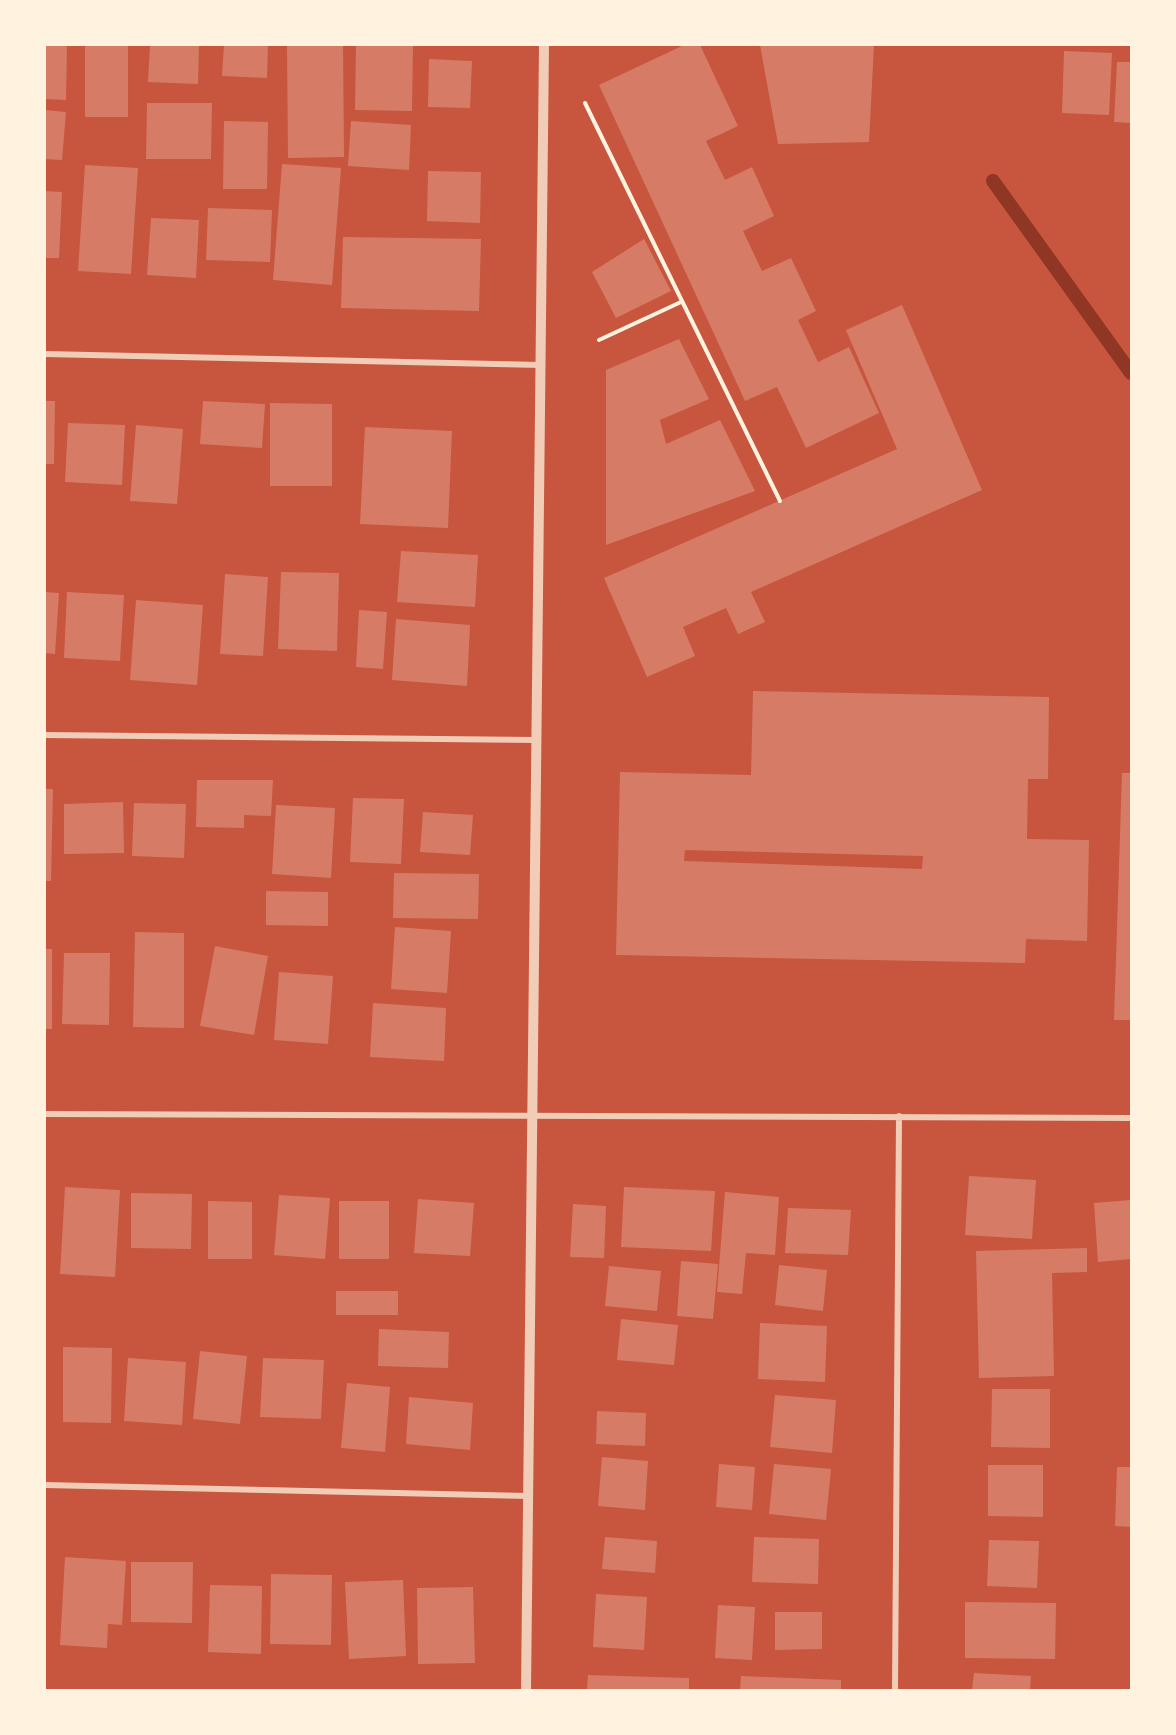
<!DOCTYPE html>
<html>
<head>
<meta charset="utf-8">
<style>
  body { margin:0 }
  #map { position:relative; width:1176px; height:1735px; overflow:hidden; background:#c8553d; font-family:Cabin,sans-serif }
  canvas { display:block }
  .frame { position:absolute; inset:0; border:46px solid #fff3e0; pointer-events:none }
</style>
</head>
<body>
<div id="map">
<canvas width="1176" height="1735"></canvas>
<div class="frame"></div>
</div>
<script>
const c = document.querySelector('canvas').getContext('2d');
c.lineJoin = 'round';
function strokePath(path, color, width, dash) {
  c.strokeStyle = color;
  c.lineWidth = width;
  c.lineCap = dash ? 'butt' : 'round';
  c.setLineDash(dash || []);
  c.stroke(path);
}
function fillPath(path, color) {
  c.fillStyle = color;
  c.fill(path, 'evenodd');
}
strokePath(new Path2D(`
  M 993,181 L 1131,373`), '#8f3625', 14);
fillPath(new Path2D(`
  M 45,45 L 67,45 L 66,100 L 45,99 Z
  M 85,45 L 128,45 L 128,117 L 85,117 Z
  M 150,45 L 199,45 L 198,84 L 148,82 Z
  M 224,45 L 268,45 L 267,78 L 222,76 Z
  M 287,45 L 343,45 L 344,157 L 288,158 Z
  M 356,45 L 413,45 L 412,111 L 355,110 Z
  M 684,45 L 700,45 L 738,126 L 706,141 L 725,180 L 752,167 L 774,216 L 743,231 L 762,271 L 791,258 L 816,311 L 798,320 L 818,362 L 849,347 L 879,413 L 806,448 L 777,387 L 745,401 L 599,85 Z
  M 760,45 L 874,45 L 869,142 L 778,144 Z
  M 1064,51 L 1112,53 L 1109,115 L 1062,113 Z
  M 429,59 L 472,61 L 470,108 L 428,107 Z
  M 1117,62 L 1131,62 L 1131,123 L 1114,122 Z
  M 147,103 L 212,103 L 211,159 L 146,159 Z
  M 45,110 L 66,112 L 62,160 L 45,159 Z
  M 224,121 L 268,122 L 267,189 L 223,189 Z
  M 351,121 L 411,125 L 409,170 L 348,166 Z
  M 282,164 L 341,168 L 332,285 L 273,280 Z
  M 85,165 L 138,168 L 131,274 L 78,271 Z
  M 428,171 L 481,172 L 480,223 L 427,221 Z
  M 45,191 L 62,192 L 59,258 L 45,258 Z
  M 208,208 L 272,210 L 270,262 L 206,260 Z
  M 151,218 L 199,220 L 196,278 L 147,275 Z
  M 343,237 L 481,239 L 479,311 L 341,308 Z
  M 644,239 L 671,291 L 616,318 L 592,272 Z
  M 902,305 L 982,490 L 751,592 L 765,622 L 738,634 L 726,608 L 683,627 L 695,656 L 647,677 L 604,578 L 897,449 L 846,330 Z
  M 679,339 L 709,399 L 660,420 L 666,444 L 720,420 L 755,491 L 606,545 L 606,370 Z
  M 45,401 L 55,401 L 54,464 L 45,464 Z
  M 203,401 L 265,404 L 262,448 L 200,444 Z
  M 270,403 L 332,404 L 332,486 L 270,486 Z
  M 68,423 L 125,425 L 122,485 L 65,482 Z
  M 136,425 L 183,429 L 177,504 L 130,501 Z
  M 365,427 L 452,431 L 448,528 L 360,524 Z
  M 401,551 L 478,555 L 475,607 L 397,602 Z
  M 281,572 L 339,573 L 337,651 L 278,649 Z
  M 225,574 L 268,577 L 263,656 L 220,654 Z
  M 45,592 L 59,593 L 55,654 L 45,653 Z
  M 67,592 L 124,595 L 120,661 L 64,658 Z
  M 136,600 L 203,605 L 197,685 L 130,680 Z
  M 359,610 L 387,612 L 383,669 L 356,667 Z
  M 396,619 L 470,625 L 467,686 L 392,680 Z
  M 753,691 L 1049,697 L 1048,779 L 1028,779 L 1027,839 L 1089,840 L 1087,941 L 1026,939 L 1025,963 L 616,955 L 620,772 L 751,775 ZM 685,850 L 923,856 L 922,869 L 684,861 Z
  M 1122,773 L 1131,773 L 1131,1020 L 1114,1020 Z
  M 197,780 L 273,780 L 271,816 L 244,815 L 244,828 L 196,827 Z
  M 45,789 L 53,789 L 51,881 L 45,881 Z
  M 353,798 L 404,799 L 401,864 L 350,862 Z
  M 123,802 L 124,853 L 64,854 L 64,804 Z
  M 134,803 L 186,804 L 184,858 L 132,856 Z
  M 276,805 L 335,808 L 331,878 L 272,874 Z
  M 423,812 L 473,815 L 470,855 L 420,852 Z
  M 394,873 L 479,874 L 478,919 L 393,918 Z
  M 266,891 L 328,892 L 328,926 L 266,925 Z
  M 395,927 L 451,931 L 447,993 L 391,989 Z
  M 135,932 L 184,933 L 184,1028 L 133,1027 Z
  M 215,946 L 268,956 L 254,1035 L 200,1026 Z
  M 45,949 L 52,949 L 52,1029 L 45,1029 Z
  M 64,953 L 110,953 L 109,1025 L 62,1024 Z
  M 279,972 L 333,976 L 328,1044 L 274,1040 Z
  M 373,1003 L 446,1008 L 444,1061 L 370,1057 Z
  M 969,1176 L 1036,1180 L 1032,1239 L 965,1235 Z
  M 65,1187 L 120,1190 L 115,1277 L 60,1274 Z
  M 624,1187 L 715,1191 L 711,1251 L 621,1247 Z
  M 725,1192 L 779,1197 L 775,1255 L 746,1253 L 742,1294 L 717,1292 Z
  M 131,1193 L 192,1194 L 191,1249 L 131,1248 Z
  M 279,1195 L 330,1198 L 325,1259 L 274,1255 Z
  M 418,1199 L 474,1203 L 470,1256 L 414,1253 Z
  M 1131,1200 L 1131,1259 L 1098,1262 L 1094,1203 Z
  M 208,1201 L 252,1202 L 252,1259 L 208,1259 Z
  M 339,1201 L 389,1201 L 389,1259 L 339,1259 Z
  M 573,1204 L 606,1206 L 604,1258 L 570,1257 Z
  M 788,1208 L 851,1210 L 848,1255 L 785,1253 Z
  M 1087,1248 L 1087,1272 L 1052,1273 L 1054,1376 L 979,1378 L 976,1251 Z
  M 681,1261 L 718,1264 L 713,1319 L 677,1316 Z
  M 779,1265 L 827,1270 L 823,1311 L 775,1305 Z
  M 609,1266 L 661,1271 L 657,1311 L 605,1306 Z
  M 336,1291 L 398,1291 L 398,1315 L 336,1315 Z
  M 621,1319 L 678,1325 L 674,1365 L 617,1360 Z
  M 760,1323 L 827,1326 L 825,1382 L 758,1379 Z
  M 379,1329 L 449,1332 L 448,1368 L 378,1366 Z
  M 63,1347 L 112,1348 L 111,1423 L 63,1422 Z
  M 200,1351 L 247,1356 L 240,1424 L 193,1419 Z
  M 128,1358 L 186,1362 L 182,1425 L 124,1421 Z
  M 263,1358 L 324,1360 L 321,1419 L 260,1417 Z
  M 347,1383 L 390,1387 L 385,1452 L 341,1448 Z
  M 992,1389 L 1050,1389 L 1050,1448 L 991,1447 Z
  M 775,1395 L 836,1400 L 832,1453 L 770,1447 Z
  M 409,1397 L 473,1403 L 470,1450 L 406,1444 Z
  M 597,1411 L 646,1413 L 645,1446 L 596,1444 Z
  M 602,1457 L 648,1461 L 645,1510 L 598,1506 Z
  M 719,1464 L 755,1467 L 752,1510 L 716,1507 Z
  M 774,1464 L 831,1469 L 826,1520 L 769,1514 Z
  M 988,1465 L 1043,1465 L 1043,1517 L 988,1516 Z
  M 1117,1467 L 1131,1467 L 1131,1527 L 1115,1526 Z
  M 605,1537 L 657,1541 L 655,1573 L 602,1569 Z
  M 754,1537 L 819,1539 L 818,1584 L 752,1582 Z
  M 989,1540 L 1039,1541 L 1037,1588 L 987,1586 Z
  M 65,1557 L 126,1561 L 122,1625 L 108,1624 L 107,1648 L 60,1645 Z
  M 131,1562 L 193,1562 L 192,1623 L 131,1622 Z
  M 271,1574 L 332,1575 L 331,1645 L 270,1644 Z
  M 403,1580 L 406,1656 L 349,1659 L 345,1582 Z
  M 210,1585 L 262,1586 L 261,1654 L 208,1652 Z
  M 473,1587 L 475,1663 L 418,1664 L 417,1588 Z
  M 596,1594 L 647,1597 L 644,1650 L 593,1647 Z
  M 965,1602 L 1056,1603 L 1055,1659 L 965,1658 Z
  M 718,1605 L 755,1607 L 752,1660 L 715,1658 Z
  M 775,1612 L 822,1612 L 822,1649 L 775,1650 Z
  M 974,1673 L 1031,1676 L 1030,1690 L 972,1690 Z
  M 588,1675 L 689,1678 L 689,1690 L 587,1690 Z
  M 741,1676 L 841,1680 L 841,1690 L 740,1690 Z`), '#d67c66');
strokePath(new Path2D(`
  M 585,103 L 780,501
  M 599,340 L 681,302`), '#fff3e0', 4);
strokePath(new Path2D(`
  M 45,354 L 541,365
  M 45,735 L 536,740
  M 45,1114 L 1131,1118
  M 45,1485 L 528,1496
  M 895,1690 L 899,1116`), '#f1ccb7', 6);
strokePath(new Path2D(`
  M 526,1690 L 544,45`), '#f1ccb7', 10);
</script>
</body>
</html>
